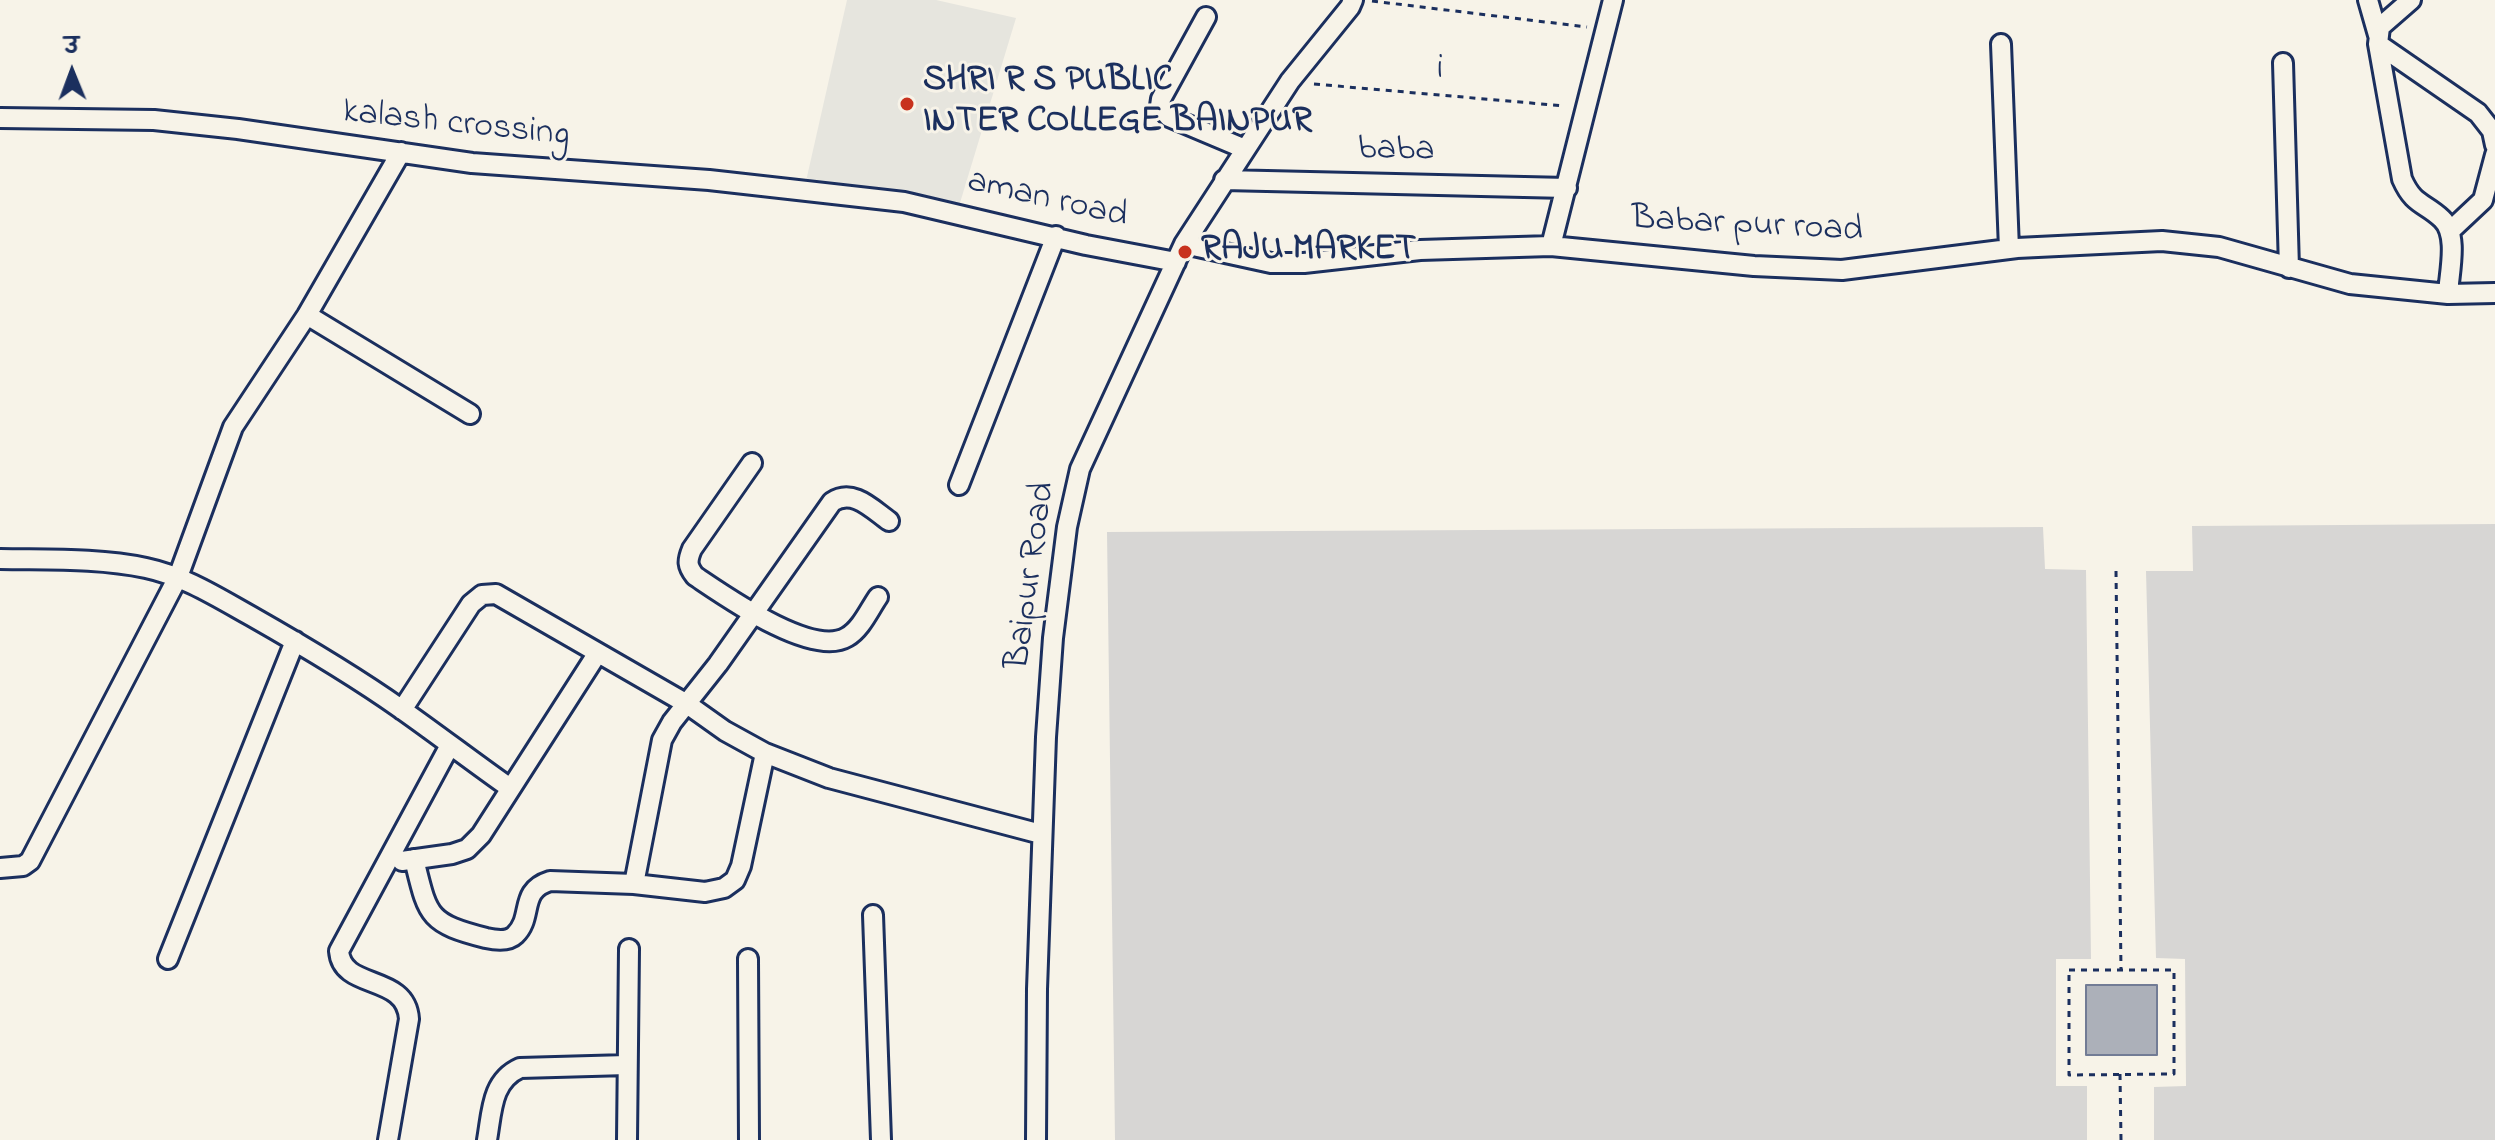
<!DOCTYPE html>
<html>
<head>
<meta charset="utf-8">
<style>
  body { margin:0 }
  #map { position:relative; width:2495px; height:1140px; overflow:hidden; background:#f7f3e8; font-family:"Indie Flower","Playpen Sans Deva",sans-serif }
  canvas { display:block }
  .north { position:absolute; left:32px; top:32px; width:80px; height:80px; -webkit-text-stroke:6px #f7f3e8; paint-order:stroke; rotate:359deg; font-size:22px; font-weight:700; line-height:32px; text-align:center; color:#1b2f5e }
  .north::after { content:''; display:block; margin:auto; width:28px; height:36px; background:#1b2f5e; clip-path:polygon(50% 0,100% 100%,50% 72%,0 100%) }
</style>
</head>
<body>
<div id="map">
<canvas width="2495" height="1140"></canvas>
<div class="north">उ</div>
</div>
<script>
const c = document.querySelector('canvas').getContext('2d');
c.lineJoin = 'round';
function fillPath(path, color) {
  c.fillStyle = color;
  c.fill(path, 'evenodd');
}
function strokePath(path, color, width, dash) {
  c.strokeStyle = color;
  c.lineWidth = width;
  c.lineCap = dash ? 'butt' : 'round';
  c.setLineDash(dash || []);
  c.stroke(path);
}
function drawText(font, color, halo, rows, align = 'center') {
  c.font = font + ' "Indie Flower",sans-serif';
  c.lineWidth = 6;
  c.setLineDash([]);
  c.textBaseline = 'middle';
  c.strokeStyle = halo;
  c.fillStyle = color;
  for (const [text, x, y, turn = 0] of rows) {
    c.save();
    c.translate(x, y);
    c.rotate((+turn || 0) * Math.PI / 180);
    c.textAlign = isNaN(turn) ? turn : align;
    if (halo) c.strokeText(text, 0, 0);
    c.fillText(text, 0, 0);
    c.restore();
  }
}
fillPath(new Path2D(`
  M 847,0 L 936,0 L 1016,18 L 956,216 L 804,190 Z`), '#e6e5de');
fillPath(new Path2D(`
  M 2495,524 L 2495,1140 L 2154,1140 L 2154,1087 L 2186,1086 L 2185,959 L 2156,958 L 2146,571 L 2193,571 L 2192,526 Z
  M 2043,527 L 2045,569 L 2086,570 L 2091,959 L 2056,959 L 2056,1086 L 2087,1086 L 2087,1140 L 1115,1140 L 1107,532 Z`), '#d7d6d4');
const water = new Path2D(`
  M 2086,985 L 2157,985 L 2157,1055 L 2086,1055 Z`);
fillPath(water, '#acb0b9');
strokePath(water, '#727c95', 2);
const minor = new Path2D(`
  M 2368,0 L 2378,35
  M 2411,0 L 2380,27 L 2378,44 L 2402,179 C 2414,206 2424,202 2442,219 C 2459,235 2449,273 2448,294
  M 1206,17 L 1161,99 L 1160,106 L 1169,117 L 1245,149
  M 2001,44 L 2009,249
  M 2378,44 L 2478,113 L 2492,131 L 2495,145
  M 2283,63 L 2289,268
  M 0,118 L 154,120 L 238,129 L 472,163 L 709,180 L 904,202 L 1086,245 L 1176,262
  M 1224,180 L 1567,188
  M 2450,231 L 2483,200 L 2495,155
  M 1184,244 L 1271,263 L 1304,263 L 1420,250 L 1551,246 L 1754,266 L 1842,270 L 2017,248 L 2162,241 L 2219,247 L 2350,284 L 2448,294 L 2495,293
  M 1551,246 L 1613,0
  M 307,315 L 470,414
  M 752,463 L 692,549 C 687,561 687,566 695,576 C 725,596 812,658 847,637 C 861,629 869,610 878,597
  M 959,485 L 1056,236
  M 0,559 C 48,560 99,558 146,568 C 184,576 217,597 251,616 C 302,645 353,675 401,709 C 438,735 473,762 510,788
  M 402,710 L 471,604 L 482,595 L 496,594 L 687,704 L 725,731 L 765,753 L 829,778 L 1041,834
  M 414,859 C 428,916 427,923 486,938 C 495,940 508,942 515,935 C 534,917 518,891 550,881 L 634,884 L 705,892 L 724,888 L 735,880 L 741,866 L 765,753
  M 402,861 L 452,854 L 467,849 L 481,835 L 597,654
  M 0,868 L 23,866 L 30,861 L 178,577 L 233,427 L 307,315 L 401,152
  M 634,884 L 662,740 L 672,722 L 718,664 L 832,502 C 853,488 872,509 889,521
  M 873,915 L 881,1140
  M 168,959 L 295,641
  M 748,959 L 749,1140
  M 388,1140 L 409,1019 C 406,973 342,991 339,951 L 449,747
  M 487,1140 C 492,1112 491,1081 520,1068 L 627,1065
  M 627,1140 L 629,949
  M 1036,1140 L 1037,989 L 1046,737 L 1053,638 L 1067,527 L 1080,469 L 1184,244 L 1290,81 L 1350,7 L 1353,0`);
strokePath(minor, '#1b2f5e', 24);
strokePath(new Path2D(`
  M 1372,1 L 1587,27
  M 1314,84 L 1565,106
  M 2116,571 L 2121,970
  M 2069,970 L 2174,970 L 2174,1074 L 2069,1075 Z
  M 2120,1074 L 2121,1140`), '#1b2f5e', 3, [6, 6]);
strokePath(minor, '#f7f3e8', 18);
for (const [x, y, r, color] of [
  [907,104,8,"#c8321e"],
  [1185,252,8,"#c8321e"]
]) {
  const dot = new Path2D();
  dot.arc(x, y, r, 0, 2 * Math.PI);
  c.fillStyle = color;
  c.fill(dot);
  strokePath(dot, '#f7f3e8', 3);
}
drawText('36px', '#1b2f5e', '#f7f3e8', [
  ["i",1440,71,5],
  ["kalash crossing",456,126,6],
  ["baba",1396,152,1],
  ["aman road",1047,201,13],
  ["Babar pur road",1747,227,3],
  ["Baipur Road",1033,576,-82]
]);
drawText('bold 36px', '#1b2f5e', '#f7f3e8', [
  ["SHRI R S PUBLIC",923,83],
  ["INTER COLLEGE BAINPUR",923,124],
  ["RAJU MARKET",1201,252]
], 'left');
</script>
</body>
</html>
